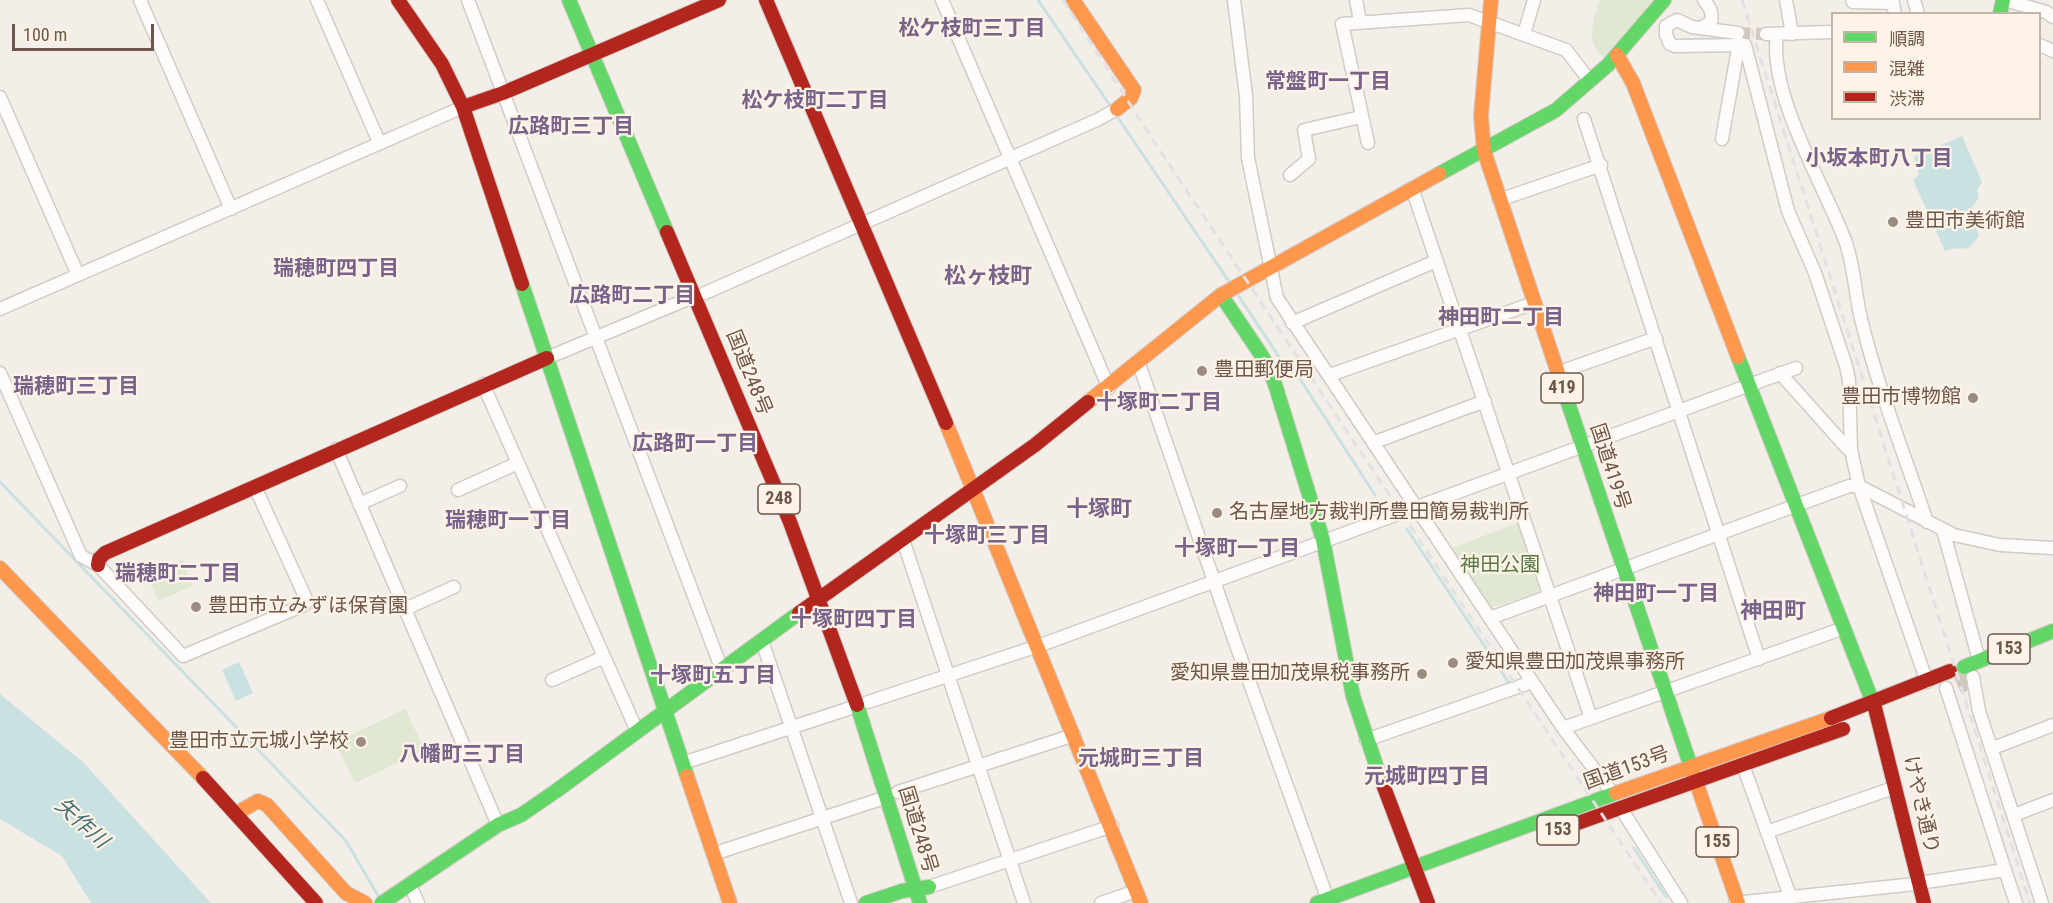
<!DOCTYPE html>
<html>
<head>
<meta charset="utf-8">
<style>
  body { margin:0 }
  #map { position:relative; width:2053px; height:903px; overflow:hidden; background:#f3eee7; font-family:"Roboto Condensed","Noto Sans JP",sans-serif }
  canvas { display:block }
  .legend { position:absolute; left:1831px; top:12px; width:210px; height:108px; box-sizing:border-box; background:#fdf3e6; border:2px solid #c3b4a8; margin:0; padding:8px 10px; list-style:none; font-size:18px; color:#6d564b }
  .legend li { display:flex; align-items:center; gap:12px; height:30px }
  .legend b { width:30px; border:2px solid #c3b4a8 }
  .scale { position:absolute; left:12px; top:24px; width:142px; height:27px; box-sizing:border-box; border:3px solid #6d564b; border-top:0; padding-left:8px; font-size:18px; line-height:21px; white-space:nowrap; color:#6d564b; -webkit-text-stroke:4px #fdf3e6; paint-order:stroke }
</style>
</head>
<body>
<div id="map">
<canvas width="2053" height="903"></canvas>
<ul class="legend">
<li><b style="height:8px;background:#63d668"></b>順調</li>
<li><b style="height:8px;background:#ff974d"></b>混雑</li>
<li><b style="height:8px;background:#b3261e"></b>渋滞</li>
</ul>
<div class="scale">100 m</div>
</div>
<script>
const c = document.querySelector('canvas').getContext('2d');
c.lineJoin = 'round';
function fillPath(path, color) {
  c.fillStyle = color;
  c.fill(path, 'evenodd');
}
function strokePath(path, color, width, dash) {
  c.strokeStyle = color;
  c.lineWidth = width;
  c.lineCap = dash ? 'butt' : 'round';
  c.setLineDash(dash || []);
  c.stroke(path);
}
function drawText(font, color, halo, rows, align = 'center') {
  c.font = font + ' "Roboto Condensed","Noto Sans JP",sans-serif';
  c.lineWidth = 4.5;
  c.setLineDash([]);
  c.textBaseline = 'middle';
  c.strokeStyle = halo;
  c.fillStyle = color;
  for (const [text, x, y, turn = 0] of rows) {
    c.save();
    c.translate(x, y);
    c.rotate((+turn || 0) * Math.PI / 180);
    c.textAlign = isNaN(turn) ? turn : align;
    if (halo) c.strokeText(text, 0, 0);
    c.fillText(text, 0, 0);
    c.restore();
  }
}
fillPath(new Path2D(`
  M 1600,0 L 1656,0 L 1606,59 C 1585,46 1592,20 1600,0 Z
  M 1520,522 L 1543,588 L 1542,592 L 1489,608 L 1450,549 Z
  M 182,560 L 193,586 L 158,601 L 147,575 Z
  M 405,709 L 425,750 L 355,783 L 335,743 Z`), '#e0e8d3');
fillPath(new Path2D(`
  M 1962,136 L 1982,182 L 1977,190 L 1979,198 L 1972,207 L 1973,221 L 1979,235 C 1966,257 1963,244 1945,251 L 1913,180 L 1919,175 L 1914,157 Z
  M 239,662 L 253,693 L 236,701 L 222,670 Z
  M 0,694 L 84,763 L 211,903 L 91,903 L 62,856 L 0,819 Z`), '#cae1e2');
strokePath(new Path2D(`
  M 1038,0 L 1111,107
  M 1116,115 L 1230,283
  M 1236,292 L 1285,366 L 1300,379 L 1375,495
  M 0,482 L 346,841 L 380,899
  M 1407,529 L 1509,683
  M 1634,848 L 1666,897`), '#cae1e2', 3);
strokePath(new Path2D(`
  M 1738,33 L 1766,34`), '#d2c8c0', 12, [12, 6]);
strokePath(new Path2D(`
  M 1957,684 L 1968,679`), '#d2c8c0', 21, [21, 10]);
const street = new Path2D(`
  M 140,0 L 231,209
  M 317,0 L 379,142
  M 468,0 L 722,670
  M 942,0 L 1109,388
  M 1234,0 L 1246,96 L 1248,158 L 1277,298 L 1563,728 L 1613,794
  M 1356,0 L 1360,21
  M 1786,0 L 1792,34
  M 1852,0 L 1853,2 L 1893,3 L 1895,14
  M 1914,0 L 1918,14
  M 2005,0 L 2046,12 L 2053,17
  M 1701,28 L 1711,22 C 1713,12 1710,8 1704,0
  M 1738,33 L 1692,27 L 1677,20 L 1666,26 L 1666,35 L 1670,44 L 1675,46 L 1745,45 L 1788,211 L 1815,273 L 1846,366 L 1849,380 L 1851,450 L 1859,486 L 1927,682
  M 1524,34 L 1534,0
  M 1766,34 L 1832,32
  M 1777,34 C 1768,95 1825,186 1846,243 C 1855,270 1855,297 1862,323 C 1879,391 1905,456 1927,522
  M 2040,45 L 2053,51
  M 0,97 L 78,275
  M 1584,119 L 1759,659
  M 1722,139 L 1739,43
  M 1368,143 L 1342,24 L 1469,15 L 1566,50 L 1590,81
  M 1290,175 L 1309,159 L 1304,130 L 1361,117
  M 1412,188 L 1591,718
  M 1499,200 L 1601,165
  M 705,293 L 1097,120 L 1117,109
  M 0,309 L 463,107
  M 1292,323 L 1436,261
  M 547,358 L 695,296
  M 1139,364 L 1234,639 L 1329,903
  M 0,373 L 81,556 L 98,565 L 183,656 L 304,605 L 307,601 L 255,487
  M 1557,373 L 1656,338
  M 1780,373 L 1847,448 L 1851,449
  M 1330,375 L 1534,303
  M 483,384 L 637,731
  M 1375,442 L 1485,401
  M 336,449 L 498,825
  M 458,490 L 518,463
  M 359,504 L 400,486
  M 1943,530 L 1979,660
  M 903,540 L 1024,903
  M 405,609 L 454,587
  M 1490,618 L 1849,486 L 1859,486 L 1954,535 L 2000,545 L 2053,548
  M 762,641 L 851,903
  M 1973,677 L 1979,711 L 2042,903
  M 552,680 L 604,657
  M 868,702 L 1038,646 L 1796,368
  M 1563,728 L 1844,628
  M 1366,740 L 1532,682
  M 1993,748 L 2053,725
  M 683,763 L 857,706
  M 1743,765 L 1767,832
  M 898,792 L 1074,735
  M 1620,807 L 1681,903
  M 2014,815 L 2053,800
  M 713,854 L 887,797
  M 2005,870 L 2016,903
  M 410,885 L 418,903
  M 929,887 L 1112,826
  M 1790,896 L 1767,832 L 1896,787
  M 1101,903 L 1136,891
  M 1735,903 L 1906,885 L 2005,870 L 1946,688`);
const fast = new Path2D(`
  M 569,0 L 667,232
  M 2000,14 L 2003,0
  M 1439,174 L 1556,110 L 1608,65 L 1664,0
  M 522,284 L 687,776
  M 1221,295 L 1262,356 L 1274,381 L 1323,540 L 1353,696 L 1379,774
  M 1738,357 L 1875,708
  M 1560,379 L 1693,773
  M 1964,667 L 2053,631
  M 857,705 L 920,903
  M 382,903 L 498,825 L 521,815 L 556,791 L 799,613
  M 866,903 L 902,891 L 929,887
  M 1317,903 L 1616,793`);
const slow = new Path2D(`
  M 1073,0 L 1134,90 L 1131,98 L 1117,109
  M 1491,0 L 1481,116 L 1484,151 L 1560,379
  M 1617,55 L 1633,83 L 1738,357
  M 1088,402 L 1221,295 L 1439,174
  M 946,423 L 1141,903
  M 0,568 L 203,778
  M 1693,773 L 1738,903
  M 687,776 L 730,903
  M 1616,793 L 1831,718
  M 237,813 L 258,801 L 267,805 L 346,893 L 365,903`);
const jam = new Path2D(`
  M 398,0 L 442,64 L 463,107 L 522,284
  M 766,0 L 946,423
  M 463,107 L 503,93 L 719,0
  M 667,232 L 790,522 L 857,705
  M 98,565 L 99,559 L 105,553 L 547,358
  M 799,613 L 1035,445 L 1088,402
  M 1875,708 L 1924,903
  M 1831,718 L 1950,671
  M 1379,774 L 1428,903
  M 203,778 L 316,903
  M 1575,824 L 1843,729`);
strokePath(street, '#d2cbc6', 15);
strokePath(fast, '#d2cac4', 16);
strokePath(slow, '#d2cac4', 16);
strokePath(jam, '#d2cac4', 16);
strokePath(street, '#fdfcfb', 12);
strokePath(fast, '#63d668', 14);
strokePath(slow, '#ff974d', 14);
strokePath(jam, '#b3261e', 14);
strokePath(new Path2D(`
  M 1063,0 L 1153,140 L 1661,903
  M 1742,0 L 2030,903`), '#e3e0e3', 3, [9, 6]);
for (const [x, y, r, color] of [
  [1893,222,6,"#9c8b82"],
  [1202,371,6,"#9c8b82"],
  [1973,398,6,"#9c8b82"],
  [1217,513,6,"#9c8b82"],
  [196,607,6,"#9c8b82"],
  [1453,663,6,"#9c8b82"],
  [1422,674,6,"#9c8b82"],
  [361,742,6,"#9c8b82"]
]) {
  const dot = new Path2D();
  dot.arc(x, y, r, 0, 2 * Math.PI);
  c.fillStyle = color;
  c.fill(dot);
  strokePath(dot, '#fdf3e6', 2);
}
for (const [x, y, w] of [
  [1562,388,42],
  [779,499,42],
  [2009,649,42],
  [1558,830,42],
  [1717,842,42]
]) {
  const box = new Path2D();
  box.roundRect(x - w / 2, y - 15, w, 30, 4.5);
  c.fillStyle = '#fdf3e6';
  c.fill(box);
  strokePath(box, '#6d564b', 1.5);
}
drawText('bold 18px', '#6d564b', null, [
  ["419",1562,388],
  ["248",779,499],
  ["153",2009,649],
  ["153",1558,830],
  ["155",1717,842]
]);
drawText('20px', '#6d564b', '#fdf3e6', [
  ["豊田市美術館",1905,222],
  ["豊田郵便局",1214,371],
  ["豊田市博物館",1961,398,"right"],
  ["名古屋地方裁判所豊田簡易裁判所",1229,513],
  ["豊田市立みずほ保育園",208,607],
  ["愛知県豊田加茂県事務所",1465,663],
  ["愛知県豊田加茂県税事務所",1410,674,"right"],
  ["豊田市立元城小学校",349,742,"right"]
], 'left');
drawText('20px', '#6d564b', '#fdf3e6', [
  ["国道248号",748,373,68],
  ["国道419号",1609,467,72],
  ["国道153号",1627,769,-20],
  ["けやき通り",1920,805,77],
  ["国道248号",917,830,73]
]);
drawText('20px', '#577847', '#fdf3e6', [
  ["神田公園",1500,566]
]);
drawText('bold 21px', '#7a638a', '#fdf3e6', [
  ["松ケ枝町三丁目",972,30],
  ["常盤町一丁目",1328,83],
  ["松ケ枝町二丁目",815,102],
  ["広路町三丁目",571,128],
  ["小坂本町八丁目",1879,160],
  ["瑞穂町四丁目",336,270],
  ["広路町二丁目",632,297],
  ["神田町二丁目",1501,319],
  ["瑞穂町三丁目",76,388],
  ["十塚町二丁目",1159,404],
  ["広路町一丁目",695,445],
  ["瑞穂町一丁目",508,522],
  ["十塚町三丁目",987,537],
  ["十塚町一丁目",1237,550],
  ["瑞穂町二丁目",178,575],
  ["神田町一丁目",1656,595],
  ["十塚町四丁目",854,621],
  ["十塚町五丁目",713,677],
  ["八幡町三丁目",462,756],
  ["元城町三丁目",1141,760],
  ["元城町四丁目",1427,778]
]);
drawText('italic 21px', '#447278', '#fdf3e6', [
  ["矢作川",81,824,42]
]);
drawText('bold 22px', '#7a638a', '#fdf3e6', [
  ["松ヶ枝町",988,277],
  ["十塚町",1099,510],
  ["神田町",1773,612]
]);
</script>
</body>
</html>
